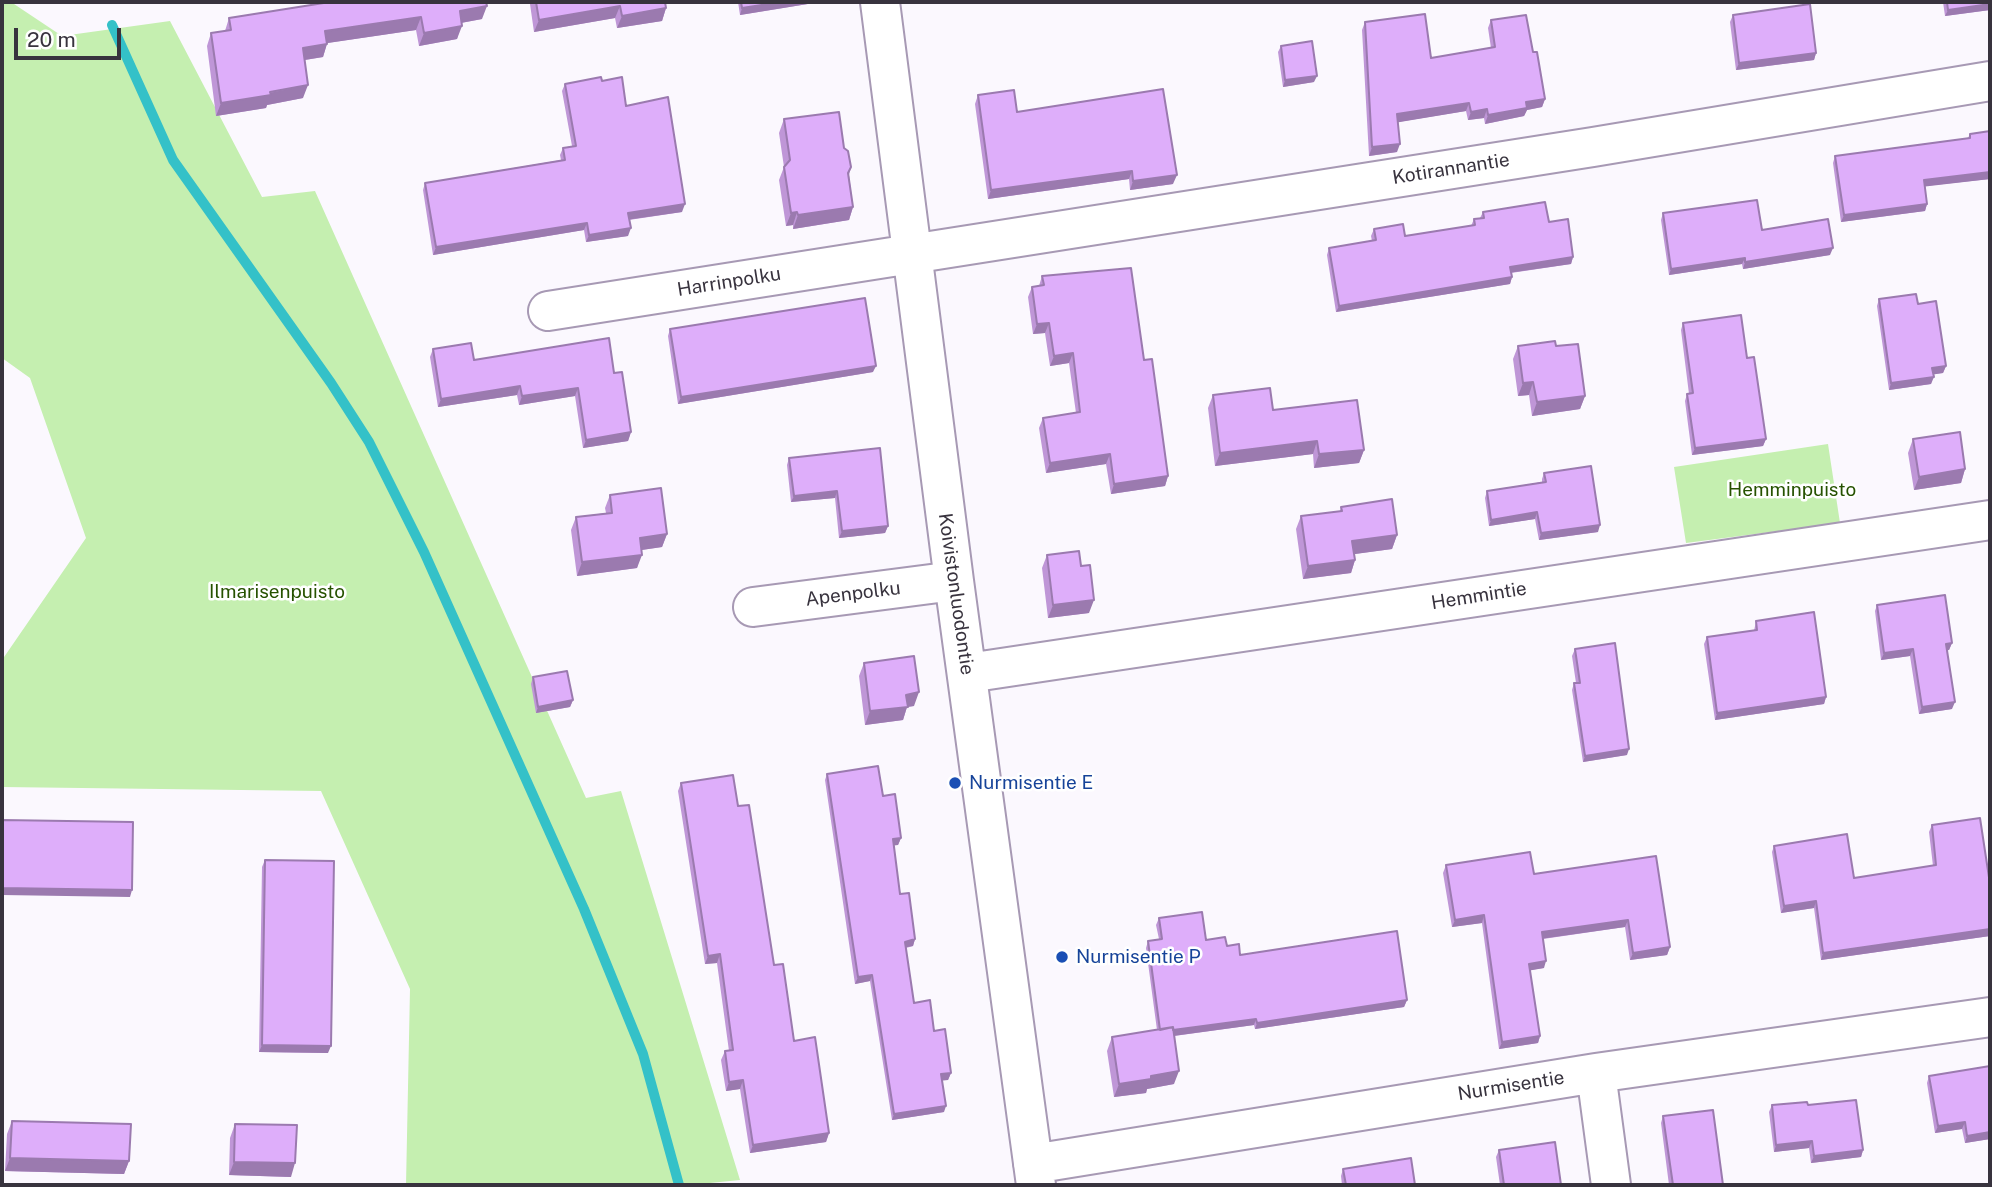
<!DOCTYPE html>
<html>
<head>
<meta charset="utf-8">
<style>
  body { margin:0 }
  #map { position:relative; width:1992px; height:1187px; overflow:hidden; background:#fbf8fe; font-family:"Public Sans",sans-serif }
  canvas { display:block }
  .frame { position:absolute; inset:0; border:4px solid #38333e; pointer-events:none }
  .scale { position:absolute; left:14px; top:28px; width:107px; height:32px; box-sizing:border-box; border:4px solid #38333e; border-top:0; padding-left:9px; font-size:21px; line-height:24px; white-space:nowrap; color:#38333e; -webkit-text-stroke:5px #fff; paint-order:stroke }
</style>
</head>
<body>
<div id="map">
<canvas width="1992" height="1187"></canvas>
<div class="frame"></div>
<div class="scale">20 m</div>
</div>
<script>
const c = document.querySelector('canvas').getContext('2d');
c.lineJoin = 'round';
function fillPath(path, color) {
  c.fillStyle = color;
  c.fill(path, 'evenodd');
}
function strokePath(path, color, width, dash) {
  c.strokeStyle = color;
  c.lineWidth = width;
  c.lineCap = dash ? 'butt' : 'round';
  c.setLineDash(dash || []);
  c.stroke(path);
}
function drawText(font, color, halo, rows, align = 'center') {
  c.font = font + ' "Public Sans",sans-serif';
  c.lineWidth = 5;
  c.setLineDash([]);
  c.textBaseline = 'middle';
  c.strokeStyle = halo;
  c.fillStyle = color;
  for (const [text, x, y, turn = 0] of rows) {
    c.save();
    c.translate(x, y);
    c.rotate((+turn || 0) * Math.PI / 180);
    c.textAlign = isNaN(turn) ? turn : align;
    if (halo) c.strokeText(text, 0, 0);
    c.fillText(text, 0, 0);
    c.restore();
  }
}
fillPath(new Path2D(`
  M 2,2 L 11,2 L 62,36 L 170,21 L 262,197 L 315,191 L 586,798 L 621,791 L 740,1180 L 690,1185 L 406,1185 L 410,989 L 321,791 L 2,787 L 2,660 L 86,538 L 30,378 L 2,358 Z
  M 1828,444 L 1840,523 L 1686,543 L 1674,467 Z`), '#c5efb0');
strokePath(new Path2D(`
  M 112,25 L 173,160 L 331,383 L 369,442 L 424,552 L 584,909 L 643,1054 L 679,1185`), '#34c1c8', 10);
const street = new Path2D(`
  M 880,2 L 954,581 L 1036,1185
  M 548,311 L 1593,147 L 1990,81
  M 753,607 L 954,581
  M 968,673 L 1990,520
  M 1596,1073 L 1611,1185
  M 1033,1164 L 1596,1073 L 1990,1017`);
strokePath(street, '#a799b4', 42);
strokePath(street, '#fff', 38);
fillPath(new Path2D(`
  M 330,2 L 482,19 L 461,23 L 457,39 L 419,46 L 416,30 L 327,43 L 323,57 L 305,60 L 303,98 L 267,105 L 266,108 L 216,116 L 207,46 L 211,33 L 225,31 L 229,18 Z
  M 531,2 L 665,2 L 666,8 L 662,21 L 617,28 L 615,18 L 534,32 L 530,4 Z
  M 738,2 L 820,2 L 740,15 Z
  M 1943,2 L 1990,2 L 1990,10 L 1945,16 Z
  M 1733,15 L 1816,53 L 1814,60 L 1736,70 L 1730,22 Z
  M 1491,20 L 1533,52 L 1545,99 L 1542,107 L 1527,110 L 1524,116 L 1485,124 L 1484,118 L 1468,120 L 1466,111 L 1398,122 L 1397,152 L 1369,156 L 1362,30 L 1365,22 L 1431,58 L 1491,48 L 1488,28 Z
  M 1281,46 L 1314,82 L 1283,87 L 1278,52 Z
  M 602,81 L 626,106 L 682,212 L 629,220 L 628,236 L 586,242 L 584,230 L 433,255 L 423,190 L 425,183 L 561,160 L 560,155 L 563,148 L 572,146 L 562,91 L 565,84 Z
  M 978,95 L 1017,112 L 1173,184 L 1130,190 L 1129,179 L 988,199 L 975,104 Z
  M 784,119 L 851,167 L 849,175 L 853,207 L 849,220 L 793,229 L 793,225 L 786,226 L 779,180 L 784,167 L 779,133 Z
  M 1990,131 L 1990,179 L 1925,186 L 1927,204 L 1925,211 L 1841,222 L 1833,163 L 1835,156 L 1968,138 L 1970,134 Z
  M 1483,212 L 1549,222 L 1573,257 L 1571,264 L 1511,273 L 1512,277 L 1510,284 L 1336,312 L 1327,255 L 1329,248 L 1372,241 L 1371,236 L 1374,229 L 1405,236 L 1471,226 L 1474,219 L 1480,218 Z
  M 1663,213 L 1762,230 L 1830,255 L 1743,269 L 1742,264 L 1669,275 L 1661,220 Z
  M 1042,276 L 1144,360 L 1168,476 L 1165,486 L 1111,494 L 1106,464 L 1046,473 L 1039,428 L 1043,418 L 1076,413 L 1069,363 L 1050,366 L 1045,333 L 1033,334 L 1028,297 L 1032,287 L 1039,286 Z
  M 1879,299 L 1918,304 L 1946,366 L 1943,373 L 1933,374 L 1931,384 L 1889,390 L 1877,306 Z
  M 1683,323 L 1747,358 L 1766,439 L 1763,446 L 1692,455 L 1685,401 L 1687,394 L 1689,394 L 1681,330 Z
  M 670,329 L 873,372 L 678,404 L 668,336 Z
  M 1518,346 L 1556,346 L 1585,396 L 1580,409 L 1532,416 L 1529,395 L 1518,396 L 1513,359 Z
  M 433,349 L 474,360 L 614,373 L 631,432 L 628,441 L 583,448 L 575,396 L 519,405 L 517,395 L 438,407 L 430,357 Z
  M 1213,395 L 1273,410 L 1364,450 L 1359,463 L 1314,468 L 1313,454 L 1215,466 L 1208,408 Z
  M 1913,439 L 1965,469 L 1961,483 L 1914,490 L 1908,453 Z
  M 789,458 L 888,526 L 885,533 L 839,538 L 835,498 L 791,502 L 787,465 Z
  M 1544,473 L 1598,532 L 1539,540 L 1535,519 L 1489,526 L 1485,498 L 1487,491 L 1542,482 L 1542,479 Z
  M 610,495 L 667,534 L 662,547 L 641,550 L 637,568 L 577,576 L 571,530 L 576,517 L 606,513 L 605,508 Z
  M 1341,507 L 1397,535 L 1392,549 L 1354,554 L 1355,560 L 1351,573 L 1303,579 L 1296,529 L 1301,516 L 1340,511 Z
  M 1047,555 L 1081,566 L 1089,613 L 1048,618 L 1042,568 Z
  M 1877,605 L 1952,643 L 1949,650 L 1947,650 L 1952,709 L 1919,714 L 1910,656 L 1881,660 L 1875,611 Z
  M 1756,621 L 1826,697 L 1824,704 L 1715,720 L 1704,644 L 1707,637 L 1754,631 Z
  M 1575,649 L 1627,755 L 1583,762 L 1572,690 L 1574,683 L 1576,683 L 1572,656 Z
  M 864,663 L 914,706 L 907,707 L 903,720 L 865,725 L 859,676 Z
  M 533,677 L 573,700 L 570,707 L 536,713 L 531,684 Z
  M 827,774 L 883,796 L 901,838 L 898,845 L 893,845 L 900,894 L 915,939 L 913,946 L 906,948 L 914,1003 L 934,1031 L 951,1073 L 948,1080 L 942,1080 L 944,1112 L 892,1120 L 870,981 L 855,984 L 825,780 Z
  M 681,783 L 738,806 L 774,965 L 794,1041 L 829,1133 L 826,1142 L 750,1153 L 740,1089 L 726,1091 L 721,1060 L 725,1051 L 729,1051 L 717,963 L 705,964 L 678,791 Z
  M 1932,825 L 1990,884 L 1990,936 L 1821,960 L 1814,908 L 1781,913 L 1772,852 L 1774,846 L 1854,878 L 1933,866 L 1929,832 Z
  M 1656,856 L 1670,947 L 1667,955 L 1630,960 L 1625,927 L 1543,939 L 1544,968 L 1530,970 L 1540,1036 L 1538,1043 L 1499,1049 L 1482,923 L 1452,927 L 1443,873 L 1446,865 L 1534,874 Z
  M 265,860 L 328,1053 L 259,1052 L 262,867 Z
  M 1159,918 L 1206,940 L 1227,946 L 1240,955 L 1407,1000 L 1404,1007 L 1255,1029 L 1254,1025 L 1174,1036 L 1174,1084 L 1147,1089 L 1146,1093 L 1114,1097 L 1107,1051 L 1112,1037 L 1157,1030 L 1146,948 L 1148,941 L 1159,939 L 1156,925 Z
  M 1990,1066 L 1990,1139 L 1965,1143 L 1962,1129 L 1935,1133 L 1927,1083 L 1929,1076 Z
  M 1772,1105 L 1808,1105 L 1863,1150 L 1861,1157 L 1811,1163 L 1809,1148 L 1774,1152 L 1769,1112 Z
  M 1663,1116 L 1723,1185 L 1669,1185 L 1661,1123 Z
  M 12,1121 L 129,1161 L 124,1174 L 5,1171 L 7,1134 Z
  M 235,1124 L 291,1177 L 229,1175 L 230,1138 Z
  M 1499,1150 L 1561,1185 L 1500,1185 L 1496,1157 Z
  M 1343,1169 L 1415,1185 L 1342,1185 L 1341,1176 Z`), '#bf96d7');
fillPath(new Path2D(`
  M 781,2 L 820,2 L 740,15 L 742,8 Z
  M 1990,4 L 1990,10 L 1945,16 L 1948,10 Z
  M 487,6 L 482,19 L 455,24 L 460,11 Z
  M 620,6 L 615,18 L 534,32 L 539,20 Z
  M 666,8 L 662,21 L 617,28 L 622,16 Z
  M 421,17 L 416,30 L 321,44 L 325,31 Z
  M 462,26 L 457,39 L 419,46 L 424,33 Z
  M 327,44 L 323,57 L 298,61 L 303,48 Z
  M 1816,53 L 1814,60 L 1736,70 L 1739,63 Z
  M 1317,76 L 1314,82 L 1283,87 L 1285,80 Z
  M 308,85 L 303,98 L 267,105 L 266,108 L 216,116 L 221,103 Z
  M 1545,99 L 1542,107 L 1527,110 L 1524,116 L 1485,124 L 1488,115 L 1526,102 Z
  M 1469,103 L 1466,111 L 1394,123 L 1397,114 Z
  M 1487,109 L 1484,118 L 1468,120 L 1471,112 Z
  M 1400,144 L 1397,152 L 1369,156 L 1372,147 Z
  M 1132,171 L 1129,179 L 988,199 L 991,190 Z
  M 1990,172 L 1990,179 L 1921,187 L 1924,180 Z
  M 1177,175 L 1173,184 L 1130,190 L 1133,181 Z
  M 685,204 L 682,212 L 626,220 L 628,213 Z
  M 1927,204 L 1925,211 L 1841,222 L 1844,215 Z
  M 853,207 L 849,220 L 793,229 L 798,215 Z
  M 797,212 L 793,225 L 786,226 L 791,213 Z
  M 587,223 L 584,230 L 433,255 L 436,247 Z
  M 631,228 L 628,236 L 586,242 L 589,235 Z
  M 1833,248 L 1830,255 L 1743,269 L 1745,262 Z
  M 1573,257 L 1571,264 L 1508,273 L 1510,267 Z
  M 1745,258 L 1742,264 L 1669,275 L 1671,269 Z
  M 1512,277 L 1510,284 L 1336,312 L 1339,306 Z
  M 1049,323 L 1045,333 L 1033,334 L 1037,324 Z
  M 1073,353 L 1069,363 L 1050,366 L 1054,356 Z
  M 876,366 L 873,372 L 678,404 L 681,397 Z
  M 1946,366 L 1943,373 L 1930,375 L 1932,368 Z
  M 1934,377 L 1931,384 L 1889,390 L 1891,383 Z
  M 1533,382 L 1529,395 L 1518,396 L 1523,383 Z
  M 520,386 L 517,395 L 438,407 L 441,399 Z
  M 578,388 L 575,396 L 519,405 L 522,396 Z
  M 1585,396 L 1580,409 L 1532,416 L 1537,402 Z
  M 631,432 L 628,441 L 583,448 L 586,440 Z
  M 1766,439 L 1763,446 L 1692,455 L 1695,448 Z
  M 1317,441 L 1313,454 L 1215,466 L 1220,453 Z
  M 1364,450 L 1359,463 L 1314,468 L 1319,454 Z
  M 1110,454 L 1106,464 L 1046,473 L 1050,463 Z
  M 1965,469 L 1961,483 L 1914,490 L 1919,477 Z
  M 1168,476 L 1165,486 L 1111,494 L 1114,484 Z
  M 837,491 L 835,498 L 791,502 L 794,496 Z
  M 1537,512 L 1535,519 L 1489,526 L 1491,520 Z
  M 1600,525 L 1598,532 L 1539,540 L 1541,533 Z
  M 888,526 L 885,533 L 839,538 L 842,531 Z
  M 667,534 L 662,547 L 635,551 L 640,538 Z
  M 1397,535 L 1392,549 L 1348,555 L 1352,541 Z
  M 642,555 L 637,568 L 577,576 L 582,562 Z
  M 1355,560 L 1351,573 L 1303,579 L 1308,566 Z
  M 1094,600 L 1089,613 L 1048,618 L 1053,605 Z
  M 1952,643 L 1949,650 L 1943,651 L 1946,644 Z
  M 1913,649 L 1910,656 L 1881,660 L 1884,653 Z
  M 919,692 L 914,706 L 907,707 L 903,720 L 865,725 L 870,711 L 906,695 Z
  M 1826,697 L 1824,704 L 1715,720 L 1717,713 Z
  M 573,700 L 570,707 L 536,713 L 538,707 Z
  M 1955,702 L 1952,709 L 1919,714 L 1922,707 Z
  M 1629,749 L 1627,755 L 1583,762 L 1585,756 Z
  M 901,838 L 898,845 L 890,846 L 893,839 Z
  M 2,888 L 132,890 L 130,897 L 2,895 Z
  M 1816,901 L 1814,908 L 1781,913 L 1784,906 Z
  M 1484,915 L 1482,923 L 1452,927 L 1455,920 Z
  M 1628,920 L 1625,927 L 1540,939 L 1542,932 Z
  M 1990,929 L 1990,936 L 1821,960 L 1823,953 Z
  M 915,939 L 913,946 L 902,948 L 905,942 Z
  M 1670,947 L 1667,955 L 1630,960 L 1633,953 Z
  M 720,954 L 717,963 L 705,964 L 708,956 Z
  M 1546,961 L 1544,968 L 1527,971 L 1529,964 Z
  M 872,975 L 870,981 L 855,984 L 858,977 Z
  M 1407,1000 L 1404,1007 L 1255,1029 L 1257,1023 Z
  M 1256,1019 L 1254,1025 L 1158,1038 L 1160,1031 Z
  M 1540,1036 L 1538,1043 L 1499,1049 L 1502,1042 Z
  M 262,1045 L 331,1046 L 328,1053 L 259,1052 Z
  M 1179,1071 L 1174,1084 L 1147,1089 L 1146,1093 L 1114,1097 L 1119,1084 L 1151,1076 Z
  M 951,1073 L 948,1080 L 939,1081 L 941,1074 Z
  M 743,1080 L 740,1089 L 726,1091 L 729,1082 Z
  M 946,1106 L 944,1112 L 892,1120 L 894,1114 Z
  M 1965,1122 L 1962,1129 L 1935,1133 L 1938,1126 Z
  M 1990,1132 L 1990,1139 L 1965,1143 L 1967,1136 Z
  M 829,1133 L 826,1142 L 750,1153 L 753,1145 Z
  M 1812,1141 L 1809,1148 L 1774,1152 L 1776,1145 Z
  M 1863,1150 L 1861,1157 L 1811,1163 L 1814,1156 Z
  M 10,1158 L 129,1161 L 124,1174 L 5,1171 Z
  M 234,1162 L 295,1163 L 291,1177 L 229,1175 Z`), '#9b7aaf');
const building = new Path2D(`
  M 330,2 L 486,2 L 487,6 L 460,11 L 462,26 L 424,33 L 421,17 L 325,31 L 327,44 L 303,48 L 308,85 L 270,92 L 271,95 L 221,103 L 211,33 L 231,30 L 229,18 Z
  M 536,2 L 665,2 L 666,8 L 622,16 L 620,6 L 539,20 Z
  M 741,2 L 781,2 L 742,8 Z
  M 1947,2 L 1990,2 L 1990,4 L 1948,10 Z
  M 1810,4 L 1816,53 L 1739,63 L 1733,15 Z
  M 1425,14 L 1431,58 L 1495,47 L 1491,20 L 1526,15 L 1533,52 L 1537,52 L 1545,99 L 1526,102 L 1527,108 L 1488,115 L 1487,109 L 1471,112 L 1469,103 L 1397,114 L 1400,144 L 1372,147 L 1365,22 Z
  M 1312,41 L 1317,76 L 1285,80 L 1281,46 Z
  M 601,77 L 602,81 L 622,77 L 626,106 L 668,97 L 685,204 L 628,213 L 631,228 L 589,235 L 587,223 L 436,247 L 425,183 L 565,160 L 563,148 L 576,146 L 565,84 Z
  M 1163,89 L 1177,175 L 1133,181 L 1132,171 L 991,190 L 978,95 L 1014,90 L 1017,112 Z
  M 839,112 L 844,148 L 848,151 L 851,167 L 848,173 L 853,207 L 798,215 L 797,212 L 791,213 L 784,167 L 790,160 L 784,119 Z
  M 1990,131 L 1990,172 L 1924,180 L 1927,204 L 1844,215 L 1835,156 L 1970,138 L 1970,134 Z
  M 1757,200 L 1762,230 L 1828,219 L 1833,248 L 1745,262 L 1745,258 L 1671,269 L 1663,213 Z
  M 1545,202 L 1549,222 L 1568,219 L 1573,257 L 1510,267 L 1512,277 L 1339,306 L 1329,248 L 1376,240 L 1374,229 L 1403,224 L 1405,236 L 1475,225 L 1474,219 L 1484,218 L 1483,212 Z
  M 1131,268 L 1144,360 L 1152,359 L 1168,476 L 1114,484 L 1110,454 L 1050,463 L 1043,418 L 1080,412 L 1073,353 L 1054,356 L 1049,323 L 1037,324 L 1032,287 L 1044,285 L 1042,276 Z
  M 1916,294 L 1918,304 L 1936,301 L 1946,366 L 1932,368 L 1934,377 L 1891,383 L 1879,299 Z
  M 865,298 L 876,366 L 681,397 L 670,329 Z
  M 1741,315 L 1747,358 L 1754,357 L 1766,439 L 1695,448 L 1687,394 L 1693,393 L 1683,323 Z
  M 609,338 L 614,373 L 622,372 L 631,432 L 586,440 L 578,388 L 522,396 L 520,386 L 441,399 L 433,349 L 471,343 L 474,360 Z
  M 1555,341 L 1556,346 L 1578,344 L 1585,396 L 1537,402 L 1533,382 L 1523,383 L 1518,346 Z
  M 1270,388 L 1273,410 L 1357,400 L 1364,450 L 1319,454 L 1317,441 L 1220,453 L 1213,395 Z
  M 1960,432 L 1965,469 L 1919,477 L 1913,439 Z
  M 880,448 L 888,526 L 842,531 L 837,491 L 794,496 L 789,458 Z
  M 1591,466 L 1600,525 L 1541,533 L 1537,512 L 1491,520 L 1487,491 L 1546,482 L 1544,473 Z
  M 661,488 L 667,534 L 640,538 L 642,555 L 582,562 L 576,517 L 612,513 L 610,495 Z
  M 1392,499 L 1397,535 L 1352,541 L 1355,560 L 1308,566 L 1301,516 L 1342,511 L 1341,507 Z
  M 1079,551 L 1081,566 L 1090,565 L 1094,600 L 1053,605 L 1047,555 Z
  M 1945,595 L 1952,643 L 1946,644 L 1955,702 L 1922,707 L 1913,649 L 1884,653 L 1877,605 Z
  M 1814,612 L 1826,697 L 1717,713 L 1707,637 L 1757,630 L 1756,621 Z
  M 1615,643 L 1629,749 L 1585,756 L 1574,683 L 1580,683 L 1575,649 Z
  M 914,656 L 919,692 L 906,695 L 908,707 L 870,711 L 864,663 Z
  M 567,671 L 573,700 L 538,707 L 533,677 Z
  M 878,766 L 883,796 L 895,794 L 901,838 L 893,839 L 900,894 L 909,893 L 915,939 L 905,942 L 914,1003 L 930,1000 L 934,1031 L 945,1029 L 951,1073 L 941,1074 L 946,1106 L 894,1114 L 872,975 L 858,977 L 827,774 Z
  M 733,775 L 738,806 L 749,805 L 774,965 L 783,964 L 794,1041 L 815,1037 L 829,1133 L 753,1145 L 743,1080 L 729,1082 L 725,1051 L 733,1050 L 720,954 L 708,956 L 681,783 Z
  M 1980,818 L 1990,884 L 1990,929 L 1823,953 L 1816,901 L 1784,906 L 1774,846 L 1847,834 L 1854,878 L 1936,865 L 1932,825 Z
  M 2,820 L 133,822 L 132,890 L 2,888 Z
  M 1530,852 L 1534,874 L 1656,856 L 1670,947 L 1633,953 L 1628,920 L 1542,932 L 1546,961 L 1529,964 L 1540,1036 L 1502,1042 L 1484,915 L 1455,920 L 1446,865 Z
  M 265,860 L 334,861 L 331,1046 L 262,1045 Z
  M 1202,912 L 1206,940 L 1225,937 L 1227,946 L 1239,944 L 1240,955 L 1397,931 L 1407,1000 L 1257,1023 L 1256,1019 L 1173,1030 L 1173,1027 L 1160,1030 L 1148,941 L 1162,939 L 1159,918 Z
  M 1173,1027 L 1179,1071 L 1151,1076 L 1151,1079 L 1119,1084 L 1112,1037 Z
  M 1990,1066 L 1990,1132 L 1967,1136 L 1965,1122 L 1938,1126 L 1929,1076 Z
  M 1856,1100 L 1863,1150 L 1814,1156 L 1812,1141 L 1776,1145 L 1772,1105 L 1807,1102 L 1808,1105 Z
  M 1713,1110 L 1723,1185 L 1673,1185 L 1663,1116 Z
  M 12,1121 L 131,1124 L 129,1161 L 10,1158 Z
  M 235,1124 L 297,1125 L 295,1163 L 234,1162 Z
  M 1555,1142 L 1561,1185 L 1504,1185 L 1499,1150 Z
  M 1411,1158 L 1415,1185 L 1346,1185 L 1343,1169 Z`);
fillPath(building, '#deaefa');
strokePath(building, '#9b7aaf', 2);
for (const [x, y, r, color] of [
  [955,783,7,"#1a4fb4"],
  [1062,957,7,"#1a4fb4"]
]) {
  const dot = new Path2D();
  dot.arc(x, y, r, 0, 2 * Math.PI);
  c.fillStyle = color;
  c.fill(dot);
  strokePath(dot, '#fff', 2.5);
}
drawText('19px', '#38333e', '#fff', [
  ["Kotirannantie",1451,169,-9],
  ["Harrinpolku",729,282,-9],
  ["Apenpolku",853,594,-7],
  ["Koivistonluodontie",956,594,82],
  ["Hemmintie",1479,596,-9],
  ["Nurmisentie",1511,1086,-9]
]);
drawText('19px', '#265200', '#fff', [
  ["Hemminpuisto",1792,490],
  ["Ilmarisenpuisto",277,592]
]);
drawText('19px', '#164399', '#fff', [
  ["Nurmisentie E",969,783],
  ["Nurmisentie P",1076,957]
], 'left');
</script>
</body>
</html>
